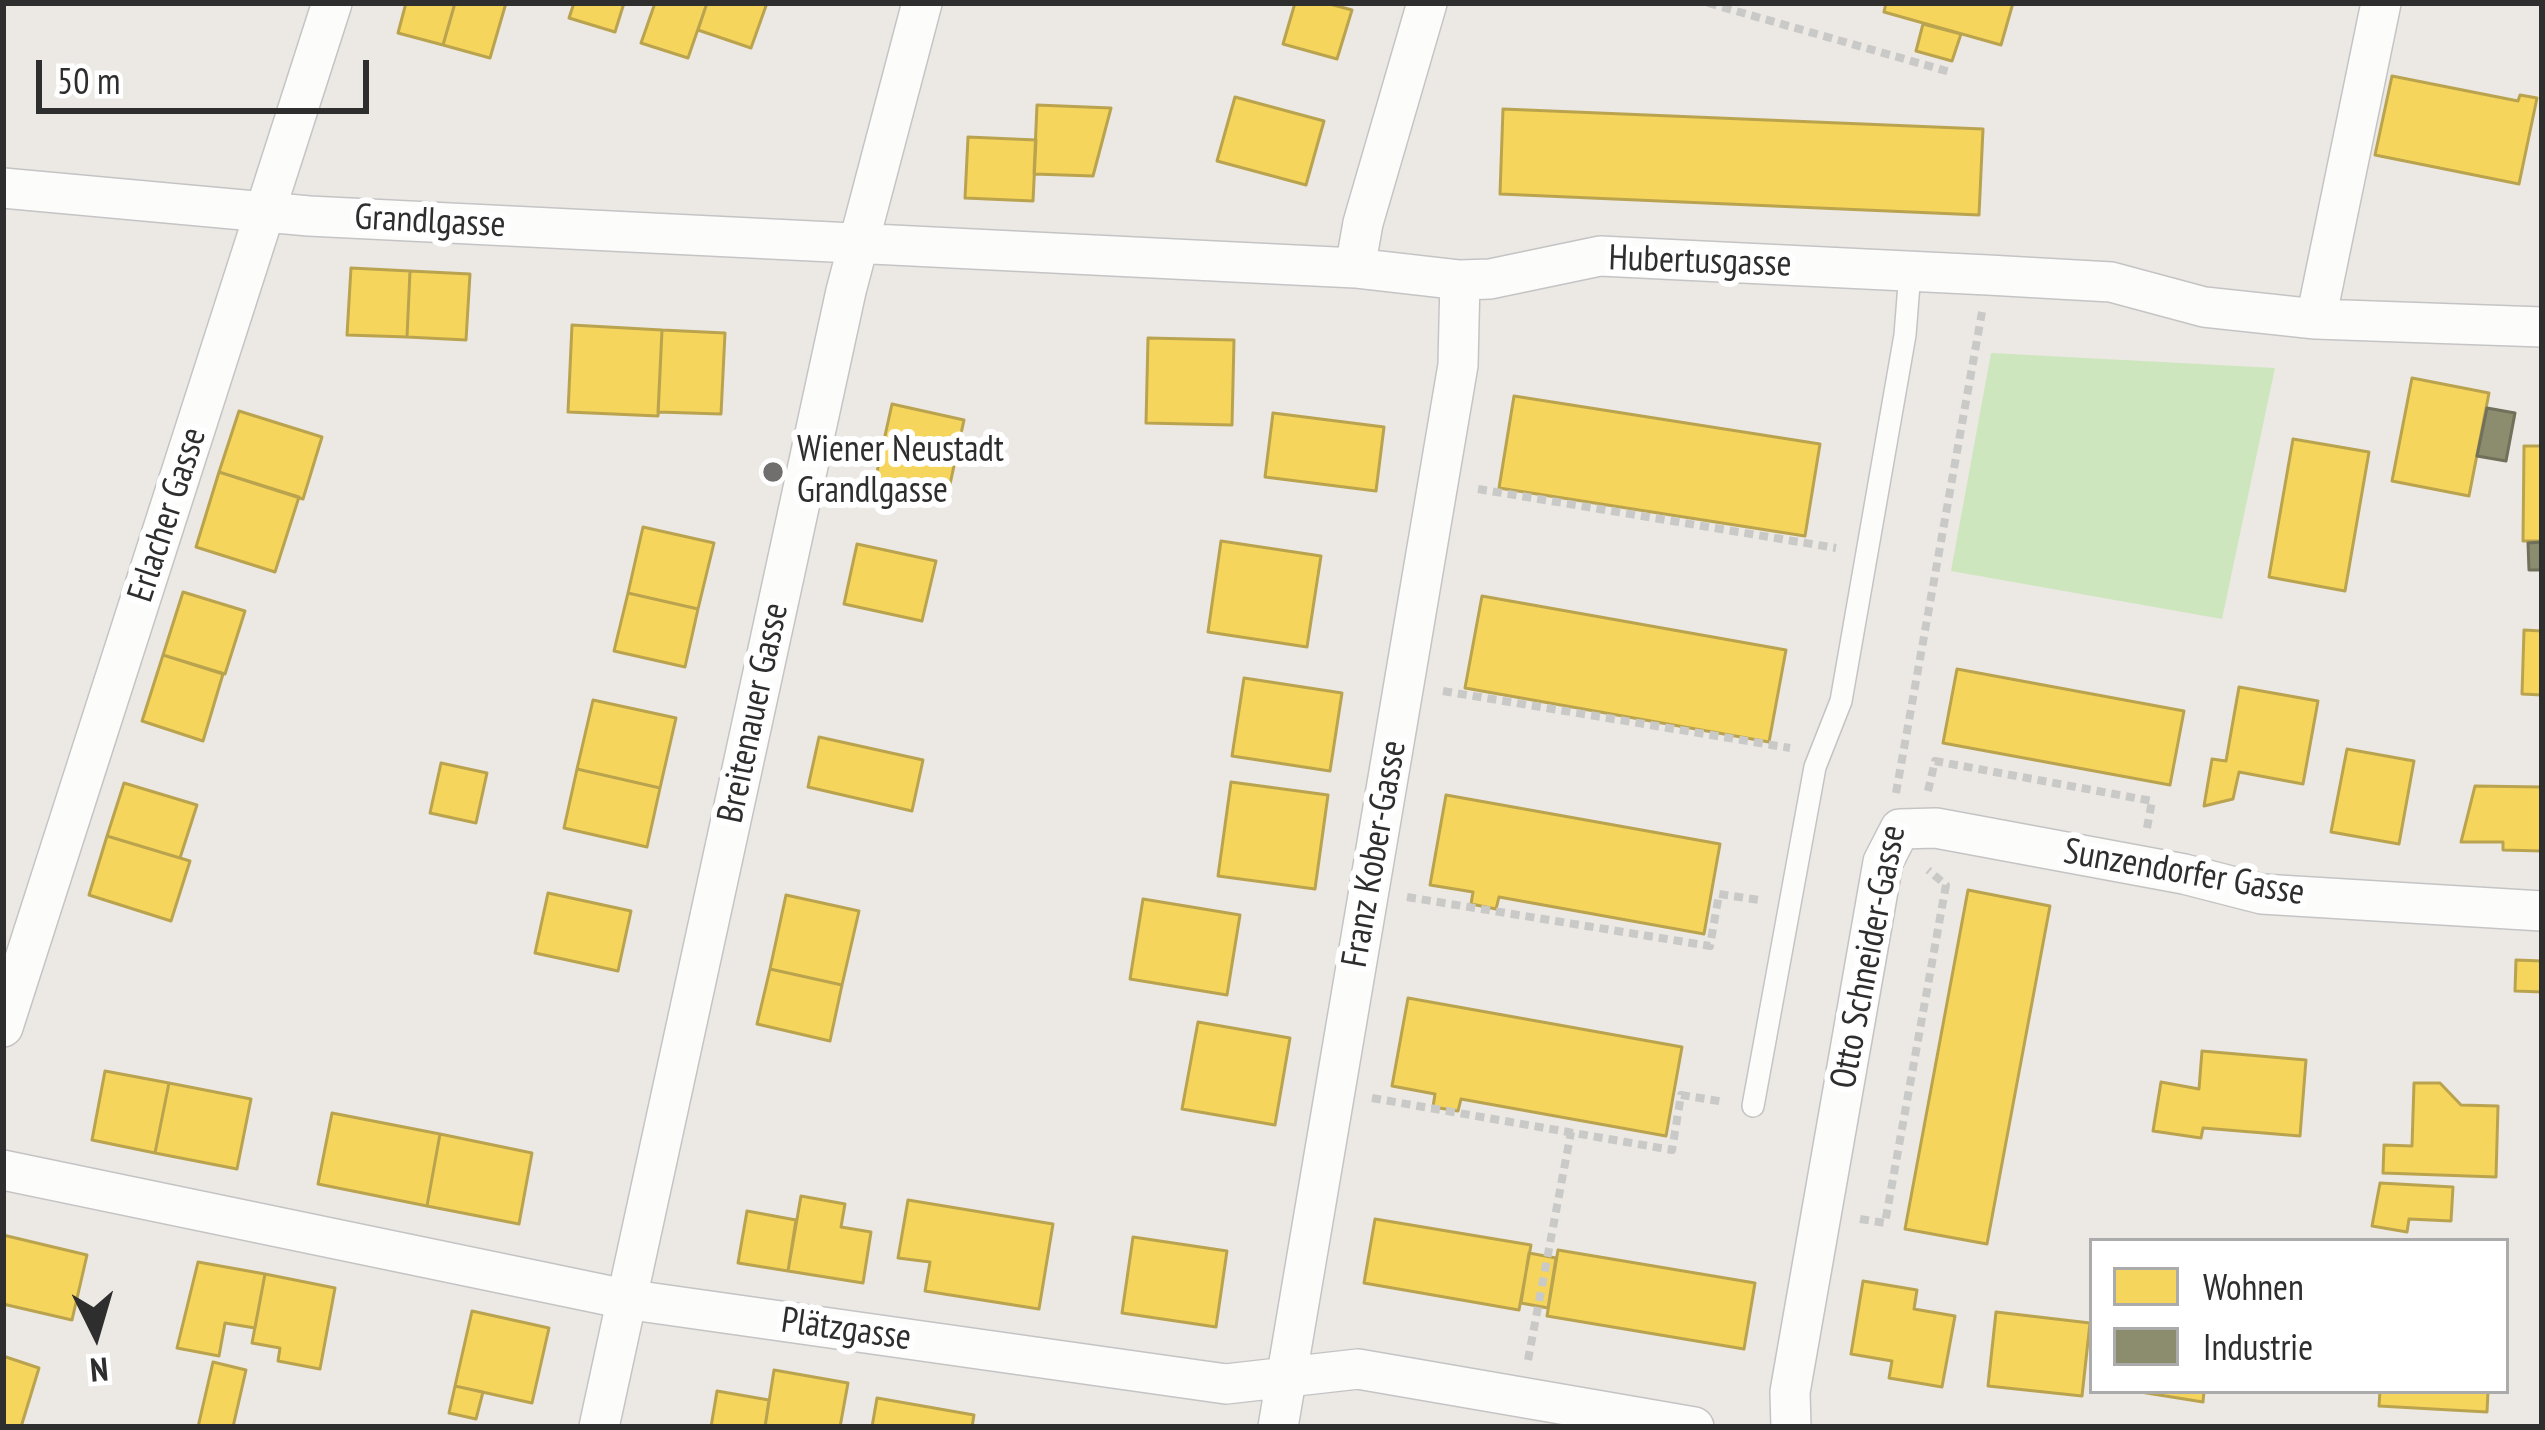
<!DOCTYPE html>
<html>
<head>
<meta charset="utf-8">
<style>
  body { margin:0 }
  #map { position:relative; width:2545px; height:1430px; overflow:hidden; background:#ece8e4; font-family:"PT Sans Narrow",sans-serif }
  canvas { display:block }
  .frame { position:absolute; inset:0; border:6px solid #2e2e2e; pointer-events:none }
  .legend { position:absolute; left:2089px; top:1238px; width:420px; height:156px; box-sizing:border-box; background:#fff; border:3px solid #ababab; margin:0; padding:15px 21px; list-style:none; font-size:36px; color:#2e2e2e }
  .legend li { display:flex; align-items:center; gap:24px; height:60px }
  .legend b { width:60px; border:3px solid #ababab }
  .north { position:absolute; left:36px; top:1274px; width:120px; height:120px; -webkit-text-stroke:9px #fff; paint-order:stroke; rotate:175deg; font-size:33px; font-weight:700; line-height:48px; text-align:center; color:#2e2e2e }
  .north::after { content:''; display:block; margin:auto; width:42px; height:54px; background:#2e2e2e; clip-path:polygon(50% 0,100% 100%,50% 72%,0 100%) }
  .scale { position:absolute; left:36px; top:60px; width:333px; height:54px; box-sizing:border-box; border:6px solid #2e2e2e; border-top:0; padding-left:15px; font-size:36px; line-height:42px; white-space:nowrap; color:#2e2e2e; -webkit-text-stroke:9px #fff; paint-order:stroke }
</style>
</head>
<body>
<div id="map">
<canvas width="2545" height="1430"></canvas>
<div class="frame"></div>
<ul class="legend">
<li><b style="height:33px;background:#f6d55c"></b>Wohnen</li>
<li><b style="height:33px;background:#8c8c6e"></b>Industrie</li>
</ul>
<div class="north">N</div>
<div class="scale">50 m</div>
</div>
<script>
const c = document.querySelector('canvas').getContext('2d');
c.lineJoin = 'round';
function fillPath(path, color) {
  c.fillStyle = color;
  c.fill(path, 'evenodd');
}
function strokePath(path, color, width, dash) {
  c.strokeStyle = color;
  c.lineWidth = width;
  c.lineCap = dash ? 'butt' : 'round';
  c.setLineDash(dash || []);
  c.stroke(path);
}
function drawText(font, color, halo, rows, align = 'center') {
  c.font = font + ' "PT Sans Narrow",sans-serif';
  c.lineWidth = 12;
  c.setLineDash([]);
  c.textBaseline = 'middle';
  c.strokeStyle = halo;
  c.fillStyle = color;
  for (const [text, x, y, turn = 0] of rows) {
    c.save();
    c.translate(x, y);
    c.rotate((+turn || 0) * Math.PI / 180);
    c.textAlign = isNaN(turn) ? turn : align;
    if (halo) c.strokeText(text, 0, 0);
    c.fillText(text, 0, 0);
    c.restore();
  }
}
fillPath(new Path2D(`
  M 1991,353 L 2275,368 L 2222,619 L 1951,571 Z`), '#cee6be');
const homes = new Path2D(`
  M 406,3 L 455,3 L 443,45 L 398,33 Z
  M 455,3 L 506,3 L 490,58 L 443,45 Z
  M 574,3 L 624,3 L 615,32 L 569,18 Z
  M 655,3 L 707,3 L 688,58 L 641,43 Z
  M 707,3 L 767,3 L 751,48 L 698,30 Z
  M 1295,3 L 1326,3 L 1352,10 L 1337,59 L 1283,44 Z
  M 1886,3 L 2013,3 L 2001,45 L 1884,12 Z
  M 1923,24 L 1961,34 L 1952,61 L 1916,51 Z
  M 2392,76 L 2518,101 L 2520,95 L 2537,98 L 2519,184 L 2375,155 Z
  M 1235,97 L 1324,121 L 1306,185 L 1217,161 Z
  M 1037,105 L 1111,108 L 1093,176 L 1034,174 Z
  M 1503,109 L 1983,129 L 1979,215 L 1500,194 Z
  M 968,137 L 1036,140 L 1033,201 L 965,198 Z
  M 351,268 L 410,271 L 407,337 L 347,335 Z
  M 410,271 L 470,274 L 466,340 L 407,337 Z
  M 572,325 L 662,330 L 658,416 L 568,412 Z
  M 662,330 L 725,333 L 721,414 L 658,412 Z
  M 1148,338 L 1234,340 L 1232,425 L 1146,423 Z
  M 2412,378 L 2489,393 L 2469,496 L 2392,481 Z
  M 1514,396 L 1820,444 L 1805,536 L 1499,488 Z
  M 892,404 L 964,420 L 947,498 L 875,481 Z
  M 239,411 L 322,437 L 303,499 L 219,472 Z
  M 1273,413 L 1384,427 L 1376,491 L 1265,477 Z
  M 2293,439 L 2369,452 L 2345,591 L 2269,577 Z
  M 2524,446 L 2542,446 L 2542,541 L 2523,541 Z
  M 219,472 L 299,497 L 275,572 L 196,547 Z
  M 643,527 L 714,543 L 698,609 L 628,593 Z
  M 1221,541 L 1321,556 L 1307,647 L 1208,632 Z
  M 857,544 L 936,561 L 922,621 L 844,604 Z
  M 183,592 L 245,611 L 225,674 L 163,655 Z
  M 628,593 L 698,609 L 685,667 L 614,651 Z
  M 1482,596 L 1786,650 L 1769,742 L 1465,688 Z
  M 2524,630 L 2542,631 L 2542,695 L 2522,694 Z
  M 163,655 L 223,674 L 203,741 L 142,721 Z
  M 1957,669 L 2184,711 L 2170,785 L 1943,743 Z
  M 1244,678 L 1342,693 L 1330,771 L 1232,756 Z
  M 2239,687 L 2318,701 L 2303,784 L 2239,772 L 2233,799 L 2204,806 L 2212,759 L 2226,761 Z
  M 593,700 L 676,718 L 660,788 L 577,769 Z
  M 819,737 L 923,760 L 912,811 L 808,787 Z
  M 2347,749 L 2414,761 L 2399,844 L 2331,832 Z
  M 441,763 L 487,773 L 476,823 L 430,813 Z
  M 577,769 L 660,788 L 647,847 L 564,828 Z
  M 1231,782 L 1328,795 L 1315,889 L 1218,876 Z
  M 124,783 L 197,805 L 180,858 L 107,836 Z
  M 2475,786 L 2542,787 L 2542,851 L 2503,850 L 2503,842 L 2461,842 Z
  M 1446,795 L 1720,844 L 1704,934 L 1499,897 L 1496,909 L 1471,904 L 1473,892 L 1430,885 Z
  M 107,836 L 190,861 L 171,921 L 89,895 Z
  M 1968,890 L 2050,906 L 1987,1244 L 1905,1229 Z
  M 548,893 L 631,911 L 618,971 L 535,953 Z
  M 786,895 L 859,911 L 842,985 L 770,969 Z
  M 1143,899 L 1240,915 L 1227,995 L 1130,979 Z
  M 2516,960 L 2542,961 L 2542,992 L 2515,991 Z
  M 770,969 L 842,985 L 830,1041 L 757,1024 Z
  M 1408,998 L 1682,1047 L 1666,1136 L 1461,1099 L 1458,1111 L 1433,1107 L 1435,1094 L 1392,1086 Z
  M 1198,1022 L 1290,1038 L 1275,1125 L 1182,1109 Z
  M 2202,1051 L 2306,1060 L 2300,1136 L 2203,1128 L 2201,1138 L 2153,1131 L 2161,1082 L 2199,1089 Z
  M 105,1071 L 169,1083 L 155,1153 L 92,1140 Z
  M 169,1083 L 251,1099 L 237,1169 L 155,1153 Z
  M 2414,1083 L 2440,1083 L 2461,1105 L 2498,1106 L 2496,1177 L 2383,1173 L 2384,1145 L 2412,1146 Z
  M 332,1113 L 440,1134 L 427,1206 L 318,1184 Z
  M 440,1134 L 532,1153 L 519,1224 L 427,1206 Z
  M 2380,1183 L 2453,1187 L 2451,1221 L 2409,1219 L 2407,1232 L 2372,1226 Z
  M 801,1196 L 845,1204 L 841,1227 L 871,1232 L 863,1283 L 788,1271 Z
  M 908,1200 L 1053,1224 L 1039,1309 L 925,1291 L 930,1262 L 898,1258 Z
  M 747,1211 L 796,1220 L 788,1271 L 738,1263 Z
  M 1375,1219 L 1531,1245 L 1519,1310 L 1364,1283 Z
  M 3,1235 L 87,1255 L 72,1320 L 3,1304 Z
  M 1133,1237 L 1227,1251 L 1216,1327 L 1122,1313 Z
  M 1558,1250 L 1755,1283 L 1744,1349 L 1547,1316 Z
  M 1529,1253 L 1556,1258 L 1548,1308 L 1521,1303 Z
  M 198,1262 L 265,1274 L 255,1328 L 225,1323 L 219,1356 L 177,1348 Z
  M 265,1274 L 335,1288 L 320,1369 L 278,1361 L 280,1348 L 252,1343 Z
  M 1863,1281 L 1917,1290 L 1914,1309 L 1955,1316 L 1942,1387 L 1889,1378 L 1892,1361 L 1851,1354 Z
  M 472,1311 L 549,1328 L 532,1403 L 455,1386 Z
  M 1996,1312 L 2090,1323 L 2082,1396 L 1988,1386 Z
  M 3,1356 L 39,1368 L 21,1427 L 3,1427 Z
  M 213,1362 L 246,1370 L 233,1427 L 198,1427 Z
  M 774,1370 L 848,1383 L 840,1427 L 765,1427 Z
  M 455,1386 L 483,1392 L 476,1419 L 449,1413 Z
  M 717,1391 L 769,1400 L 765,1427 L 711,1427 Z
  M 2134,1391 L 2204,1391 L 2203,1402 Z
  M 2380,1391 L 2488,1391 L 2487,1412 L 2379,1406 Z
  M 877,1398 L 974,1415 L 972,1427 L 872,1427 Z`);
fillPath(homes, '#f6d55c');
strokePath(homes, '#baa34e', 3);
const industry = new Path2D(`
  M 2487,408 L 2515,413 L 2506,461 L 2477,456 Z
  M 2542,542 L 2542,570 L 2529,570 L 2528,543 Z`);
fillPath(industry, '#8c8c6e');
strokePath(industry, '#70705b', 3);
const service = new Path2D(`
  M 1753,1106 L 1815,767 L 1841,701 L 1905,335 L 1910,272`);
const minor = new Path2D(`
  M 3,188 L 309,216 L 1355,268 L 1460,280 L 1490,279 L 1600,256 L 1988,275 L 2111,282 L 2204,307 L 2316,319 L 2542,327
  M 1355,268 L 1363,223 L 1427,3
  M 2316,319 L 2381,3
  M 3,1027 L 332,3
  M 3,1170 L 625,1299 L 1226,1384 L 1358,1369 L 1694,1427
  M 599,1427 L 846,291 L 922,3
  M 1278,1427 L 1458,365 L 1460,280
  M 1791,1427 L 1790,1392 L 1883,862 L 1900,829 L 1936,828 L 2184,874 L 2262,894 L 2542,911`);
strokePath(service, '#c5c4c5', 24);
strokePath(minor, '#c5c4c5', 42);
strokePath(new Path2D(`
  M 1708,3 L 1950,72
  M 1478,489 L 1836,548
  M 1443,691 L 1790,748
  M 1928,791 L 1935,761 L 2152,801 L 2147,828
  M 1896,793 L 1982,312
  M 1407,897 L 1710,946 L 1719,894 L 1759,900
  M 1372,1098 L 1672,1150 L 1681,1095 L 1725,1102
  M 1860,1219 L 1885,1223 L 1946,885 L 1928,870
  M 1528,1360 L 1571,1132`), '#c9c9c8', 8, [9, 6]);
strokePath(service, '#fcfcfb', 21);
strokePath(minor, '#fcfcfb', 39);
for (const [x, y, r, color] of [
  [773,472,12,"#706f6e"]
]) {
  const dot = new Path2D();
  dot.arc(x, y, r, 0, 2 * Math.PI);
  c.fillStyle = color;
  c.fill(dot);
  strokePath(dot, '#fff', 4.5);
}
drawText('36px', '#2e2e2e', '#fff', [
  ["Grandlgasse",430,222,3],
  ["Hubertusgasse",1700,262,2],
  ["Erlacher Gasse",168,515,-72],
  ["Breitenauer Gasse",754,713,-78],
  ["Franz Kober-Gasse",1375,854,-80],
  ["Sunzendorfer Gasse",2184,873,10],
  ["Otto Schneider-Gasse",1869,957,-79],
  ["Plätzgasse",846,1330,8]
]);
drawText('36px', '#2e2e2e', '#fff', [
  ["Wiener Neustadt",797,451],
  ["Grandlgasse",797,492]
], 'left');
</script>
</body>
</html>
